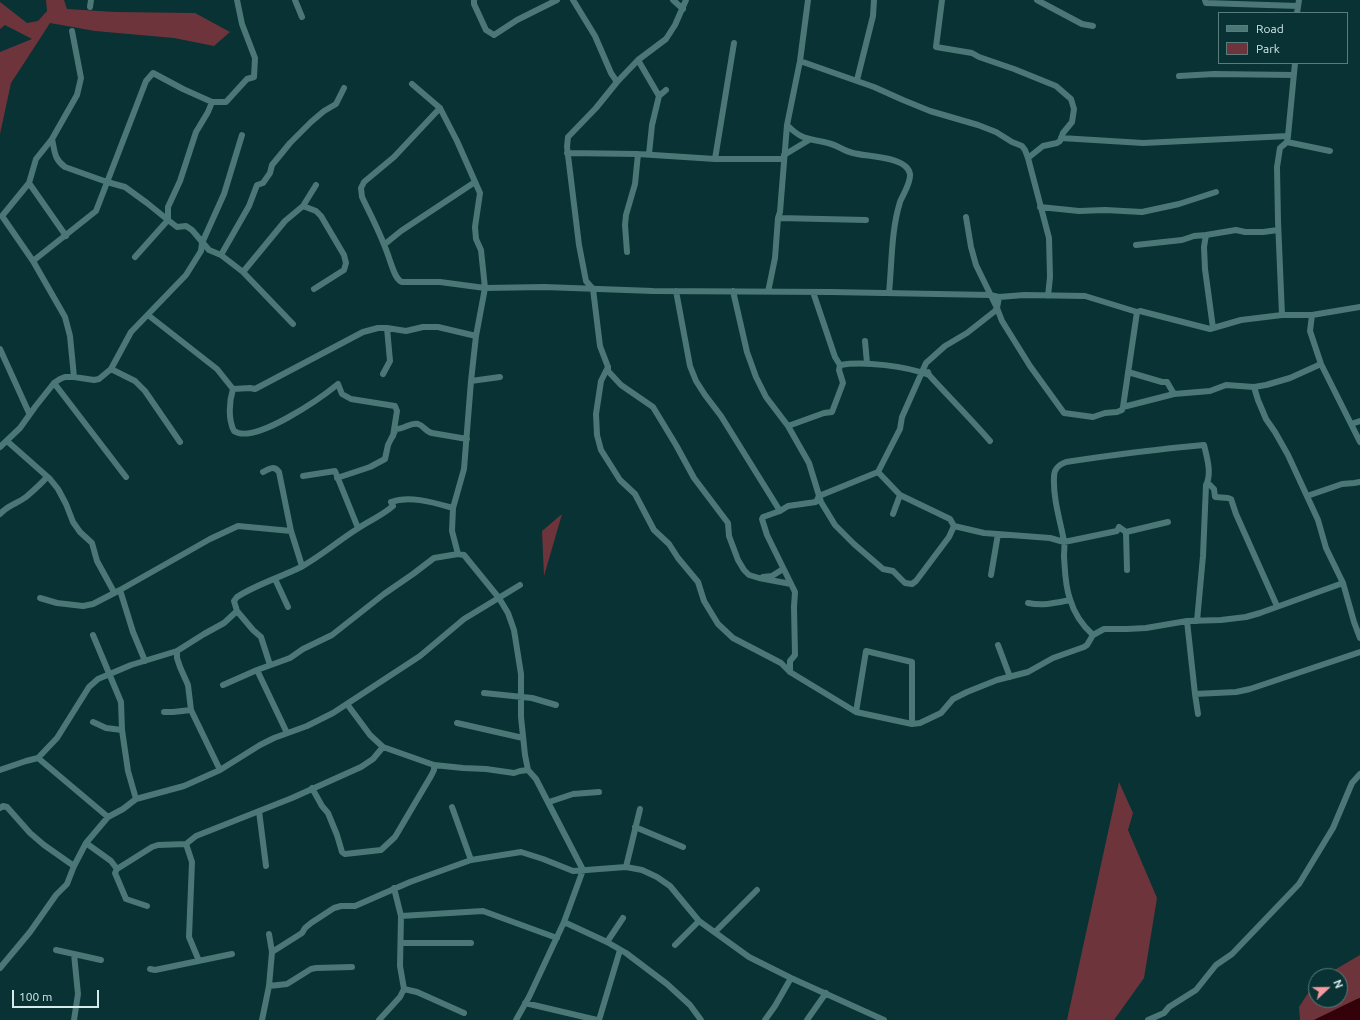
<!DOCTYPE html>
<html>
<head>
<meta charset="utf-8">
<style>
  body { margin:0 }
  #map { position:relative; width:1360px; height:1020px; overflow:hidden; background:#083233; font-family:Ubuntu,sans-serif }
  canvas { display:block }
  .legend { position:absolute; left:1218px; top:12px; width:130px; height:52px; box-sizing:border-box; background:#083233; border:1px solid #5a7c7c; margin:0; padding:5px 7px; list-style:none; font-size:12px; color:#d5eaea }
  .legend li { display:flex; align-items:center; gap:8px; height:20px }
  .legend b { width:20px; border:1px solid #5a7c7c }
  .north { position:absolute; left:1308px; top:968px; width:40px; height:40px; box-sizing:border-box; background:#083233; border:1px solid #5a7c7c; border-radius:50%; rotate:68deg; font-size:11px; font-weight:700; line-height:16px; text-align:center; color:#d5eaea }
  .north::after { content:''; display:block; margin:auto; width:14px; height:18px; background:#f49aa1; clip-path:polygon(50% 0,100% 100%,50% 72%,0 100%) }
  .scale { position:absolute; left:12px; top:990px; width:87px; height:18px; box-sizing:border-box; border:2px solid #d5eaea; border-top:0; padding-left:5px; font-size:12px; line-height:14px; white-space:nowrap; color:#d5eaea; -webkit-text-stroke:3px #083233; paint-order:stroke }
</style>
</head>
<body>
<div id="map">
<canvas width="1360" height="1020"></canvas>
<ul class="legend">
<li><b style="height:5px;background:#4b7777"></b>Road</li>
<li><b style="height:11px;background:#6d353b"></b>Park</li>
</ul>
<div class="north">N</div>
<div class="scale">100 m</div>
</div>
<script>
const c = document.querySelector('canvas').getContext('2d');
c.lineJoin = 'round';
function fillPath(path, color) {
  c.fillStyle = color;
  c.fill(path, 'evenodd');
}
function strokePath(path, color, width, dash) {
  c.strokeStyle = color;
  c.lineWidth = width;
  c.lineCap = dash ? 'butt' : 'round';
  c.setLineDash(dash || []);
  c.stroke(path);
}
fillPath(new Path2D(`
  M 46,0 L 64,0 L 67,9 L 115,12 L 195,13 L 230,32 L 214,46 L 174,38 L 95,31 L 50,23 L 28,57 L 11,83 L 0,134 L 0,52 L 32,39 L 5,25 L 0,29 L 0,2 L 27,23 L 38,21 L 47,11 Z
  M 562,514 L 544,576 L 542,531 Z
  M 1119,782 L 1133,813 L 1128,830 L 1157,898 L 1144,978 L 1114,1020 L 1067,1020 Z
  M 1360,955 L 1360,998 L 1314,1020 L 1300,1020 L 1299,1007 L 1316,981 L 1316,1000 L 1340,1000 L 1340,976 L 1324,976 Z`), '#6d353b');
fillPath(new Path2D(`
  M 1360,998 L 1360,1020 L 1314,1020 L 1357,999 Z`), '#340009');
strokePath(new Path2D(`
  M 237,0 L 242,24 L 255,58 L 254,77 L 247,79 L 226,102 L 212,102 L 208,112 L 196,132 L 180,181 L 168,207 L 168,220 L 177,227 L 186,226 L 192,230 L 209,250 L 221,255 L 249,206 L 257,185 L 263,183 L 270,173 L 272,165 L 290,143 L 311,122 L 324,111 L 336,104 L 344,88
  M 295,0 L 302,17
  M 474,0 L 474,4 L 486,30 L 494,35 L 517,20 L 557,0
  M 573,0 L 595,36 L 611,73 L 617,82
  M 673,0 L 683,9
  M 686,0 L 675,25 L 666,39 L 638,60 L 617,82 L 596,108 L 568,137 L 567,147 L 579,245 L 586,281 L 593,289 L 600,346 L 608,367 L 608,371 L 621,385 L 653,407 L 676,445 L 694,478 L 728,523 L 729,536 L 738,560 L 744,570 L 749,575 L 759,578 L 791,584
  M 942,0 L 936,47 L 972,53 L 979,57 L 1014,69 L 1056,86 L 1071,99 L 1074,109 L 1072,122 L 1063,133 L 1060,141 L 1057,143 L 1043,146 L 1028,158
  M 1037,0 L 1082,24 L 1093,26
  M 1205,0 L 1206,3 L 1298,6
  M 90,7 L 91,0
  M 1297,13 L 1299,0
  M 638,60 L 659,96
  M 800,61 L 874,87 L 903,100 L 930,111 L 978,125 L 996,132 L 1012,142 L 1022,146 L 1025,150 L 1028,158 L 1049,238 L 1050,277 L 1048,296
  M 1179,76 L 1214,74 L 1294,75
  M 857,80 L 873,16 L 874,0
  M 412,84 L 440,108 L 457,141 L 480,193 L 475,227 L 476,239 L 481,250 L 485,288 L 476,336 L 471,381 L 464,469 L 453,508 L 452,531 L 458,554 L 464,555 L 486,582 L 499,598 L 508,613 L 514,630 L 521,674 L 521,717 L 525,755 L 528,770 L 536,779 L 583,870 L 564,922 L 529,997 L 516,1020
  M 440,108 L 394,157 L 364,182 L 361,188 L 362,197 C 372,218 383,238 390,261 C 393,268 395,279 402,282 L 440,282 L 485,288 L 544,287 L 653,291 L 831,292 L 990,295 L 999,297 L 1024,295 L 1085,296 L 1137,312 L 1140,311 L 1210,329 L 1241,320 L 1282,315 L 1312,315 L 1360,307
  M 787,125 C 803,141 808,138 828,143 C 837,145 844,151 853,153 C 867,157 907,156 910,174 C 911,183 903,194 900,202 C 891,231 892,263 889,293
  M 1061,138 L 1143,143 L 1288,136
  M 52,139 C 55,152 54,159 65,167 L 107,182 L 125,187 L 147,203 L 168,220 L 135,257
  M 1287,142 L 1330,151
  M 567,153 L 638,154 L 715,159 L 783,159
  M 649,154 L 652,125 L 659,96 L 666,90
  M 784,155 L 809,140
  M 715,159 L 734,43
  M 29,183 L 66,236
  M 303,206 L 316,211 L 321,216 L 344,255 L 346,263 L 344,270 L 314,289
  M 1040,207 L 1079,211 L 1105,210 L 1142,212 L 1179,204 L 1216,192
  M 966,217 L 971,247 L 976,265 L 997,308 L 1002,321 L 1030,366 L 1064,413 L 1093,417 L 1105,413 L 1117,412 L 1122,410 L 1123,407 L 1174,394 L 1210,391 L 1226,385 L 1254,387 L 1266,385 L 1290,378 L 1321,364
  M 778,218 L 866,220
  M 385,244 L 401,231 L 475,182
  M 1136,245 L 1182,240 L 1194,236 L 1206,235
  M 627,252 L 625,225 L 626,215 L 635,184 L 638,154
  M 221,255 L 243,272 L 285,221 L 303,206 L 316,185
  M 33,261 L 2,216 L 29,183 L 36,159 L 52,139 L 77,95 L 81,78 L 72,31
  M 243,272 L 293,324
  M 676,291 L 690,366 L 696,381 L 705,395 L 721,416 L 780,511
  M 733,291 L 747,352 L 756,377 L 766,397 L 788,426 L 809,463 L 821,502 L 835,525 L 854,544 L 883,569 L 893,571 L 905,583 L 912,584 L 916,581 L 949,537 L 954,526 L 950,519 L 900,495 L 878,472
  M 768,292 L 775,258 L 778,218 L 780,212 L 787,125 L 800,61 L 808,0
  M 813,292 L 835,357 L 840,365 C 864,361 906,366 929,375
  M 148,315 L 217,369 L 233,389 L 250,388 L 255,389 L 363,332 L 378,328 L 387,328 L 406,331 L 423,327 L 438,327 L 476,336
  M 1282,315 L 1278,221 L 1277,167 L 1280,148 L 1287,142 L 1288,136 L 1295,63
  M 1312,315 L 1310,331 L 1321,364 L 1360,442
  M 1213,328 L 1205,269 L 1204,247 L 1206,235 L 1236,230 L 1245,232 L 1263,232 L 1278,230
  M 865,341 L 867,363
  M 0,349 L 29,413
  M 608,367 L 601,381 L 596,414 L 597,435 L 601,450 L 620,480 L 635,494 L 654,530 L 669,544 L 678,558 L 698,582 L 704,601 L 718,624 L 733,638 L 781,663 L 790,672 L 856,712 L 912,724 L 920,723 L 941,713 L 953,699 L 967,692 L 997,680 L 1028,672 L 1053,658 L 1084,647 L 1087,645 L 1093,635 L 1104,629 L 1127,629 L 1146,628 L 1187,621 L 1221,620 L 1246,617 L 1260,613 L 1343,583
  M 111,369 L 135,381 L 145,391 L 180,442
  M 928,372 L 929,375 C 949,397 970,418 990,441
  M 1128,372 L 1162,382 L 1167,382 L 1174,394
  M 383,374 L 390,361 L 387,328
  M 74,377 L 70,336 L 65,317 L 33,261 L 96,211 L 146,81 L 153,73 L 183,89 L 212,102
  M 471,381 L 500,377
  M 54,383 L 126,477
  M 1254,387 L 1258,400 L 1266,419 L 1275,432 L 1288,455 L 1318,520 L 1326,548 L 1343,583 L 1354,622 L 1360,638
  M 233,389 C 229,402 228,419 234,431 C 254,445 321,398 338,384 L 342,394 L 351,399 L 395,406 L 397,411 L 393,436
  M 1123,407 L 1137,312
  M 1351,424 L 1360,421
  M 788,426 L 824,413 L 832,412 L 843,383 L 839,370 L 840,365
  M 7,441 L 50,479 L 58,489 L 66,504 L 73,522 L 80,532 L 92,543 L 97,561 L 114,592
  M 0,447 L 20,428 L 35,407 L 54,383 L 60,379 L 65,377 L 74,377 L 94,380 L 99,379 L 111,369 L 131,332 L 186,275 L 201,251 L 202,243 L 224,194 L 242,135
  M 263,472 C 269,469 274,465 279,472 L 291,531 L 302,566
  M 303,476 L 335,471 L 358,528
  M 337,478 L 370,467 L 385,459 L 388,445 L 396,429 C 404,429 411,422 418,424 C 424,426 426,432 432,433 L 467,439
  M 1208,483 L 1214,489 L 1215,497 L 1228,498 L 1231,499 L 1236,514 L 1277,606
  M 1307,496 L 1342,484 L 1354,483 L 1360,482
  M 0,514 C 9,504 17,504 26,497 C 33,491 41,484 47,477
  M 893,514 L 900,495
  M 954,526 L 984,533 L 1050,538 L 1064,542 L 1117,531 L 1119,527 L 1126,532 L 1127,570
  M 1126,532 L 1168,522
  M 991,575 L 998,534
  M 763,577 L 772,576 L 783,569
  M 275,579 L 288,607
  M 120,590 L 133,632 L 145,661
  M 40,598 L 57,603 L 83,606 L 93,604 L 120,590 L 210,539 L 238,526 L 291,531
  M 1028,603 C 1043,606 1055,603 1070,600
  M 237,611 L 253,630 L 261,637 L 270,665
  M 1187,621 L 1195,694 L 1198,714
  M 93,635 L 121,702 L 122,730 L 128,771 L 136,799
  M 1093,635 C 1082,625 1074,613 1070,599 C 1065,586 1065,571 1064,556 C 1064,551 1065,546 1064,541 C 1060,520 1053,499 1054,477 C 1054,469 1058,465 1066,462 C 1112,455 1158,449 1204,445 C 1207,457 1212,474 1206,485 L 1203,556 L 1197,621
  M 998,645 L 1010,677
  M 177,651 L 177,658 L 180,667 L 188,685 L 191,710 L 220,770
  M 257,670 L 287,733
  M 790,672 L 790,661 L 795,655 L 794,607 L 795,592 L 767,535 L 762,519 L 763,517 L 780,511 L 788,506 L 816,502 L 819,496 L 878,472 L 900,429 L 902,417 L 926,363 L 945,346 L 967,333 L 995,311 L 997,308 L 999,297
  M 223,685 L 257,670 L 290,658 L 303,649 L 332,635 L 384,594 L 413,574 L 434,558 L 458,554
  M 484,693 L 532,698 L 556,705
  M 1195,694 L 1236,692 L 1250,689 L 1360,652
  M 347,704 L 370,735 L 383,747 L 434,765 L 463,768 L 486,769 L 514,773 L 520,771 L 528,770
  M 164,712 L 173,712 L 191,710
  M 856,712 L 866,651 L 912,662 L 912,724
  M 93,722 L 106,728 L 122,730
  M 457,723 L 523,738
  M 38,758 L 108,817
  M 0,770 L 26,761 L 38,758 L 57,738 L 89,687 L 98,679 L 131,665 L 177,651 L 204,634 L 224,623 L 237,611 L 234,601 L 237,597 C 255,585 281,577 301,567 C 321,556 338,541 357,529 C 370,520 380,517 393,506 L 391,502 C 410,495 435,503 453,508
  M 312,788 L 322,806 L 328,813 L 337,835 L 342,852 L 345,854 L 381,850 L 395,837 L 431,776 L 434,770 L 434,765
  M 549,802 L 573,794 L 599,792
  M 452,807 L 471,860
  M 0,808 L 3,806 L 7,807 L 30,833 L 44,845 L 74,866
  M 259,811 L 266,866
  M 635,827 L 683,847
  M 86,843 L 111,861 L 117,869 L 115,873 L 126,899 L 147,906
  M 186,844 L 192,862 L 189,937 L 199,961
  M 626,867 L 640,809
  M 117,869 L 152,847 L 158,845 L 186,844 L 196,836 L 292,798 L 361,767 L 373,759 L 383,747
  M 401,916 L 483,911 L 557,938
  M 564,922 L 607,942 L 626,953 L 667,984 L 690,1005 L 701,1020
  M 715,932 L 757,890
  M 607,942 L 623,918
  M 402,943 L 471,943
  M 675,945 L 699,921
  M 56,950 L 101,960
  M 272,952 L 302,933 L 305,928 L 311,923 L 334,908 L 341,906 L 355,906 L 410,882 L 471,860 L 521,852 L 543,859 L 573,871 L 626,867 L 642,870 L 657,877 L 670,886 L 699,921 L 749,957 L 791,978 L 884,1020
  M 74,954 L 78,994 L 74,1020
  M 0,968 L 30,932 L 56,895 L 67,884 L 74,866 L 86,843 L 108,817 L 123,809 L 136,799 L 184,786 L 220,770 L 260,745 L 274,738 L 307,726 L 333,713 L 420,656 L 464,619 L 520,585
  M 150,969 L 155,970 L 232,954
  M 269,986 L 287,984 L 311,969 L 316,968 L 352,967
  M 404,989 L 417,992 L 464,1013
  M 525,1003 L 597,1020
  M 262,1020 L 269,986 L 272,952 L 269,934
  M 379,1020 L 400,997 L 404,989 L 400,966 L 401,916 L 394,888
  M 599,1020 L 620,950
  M 765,1020 L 775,1006 L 791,978
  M 807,1020 L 826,993
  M 1148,1020 L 1164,1013 L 1169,1007 L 1196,990 L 1216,965 L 1232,954 L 1299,884 L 1333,828 L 1352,783 L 1360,774`), '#4b7777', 6);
</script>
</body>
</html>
